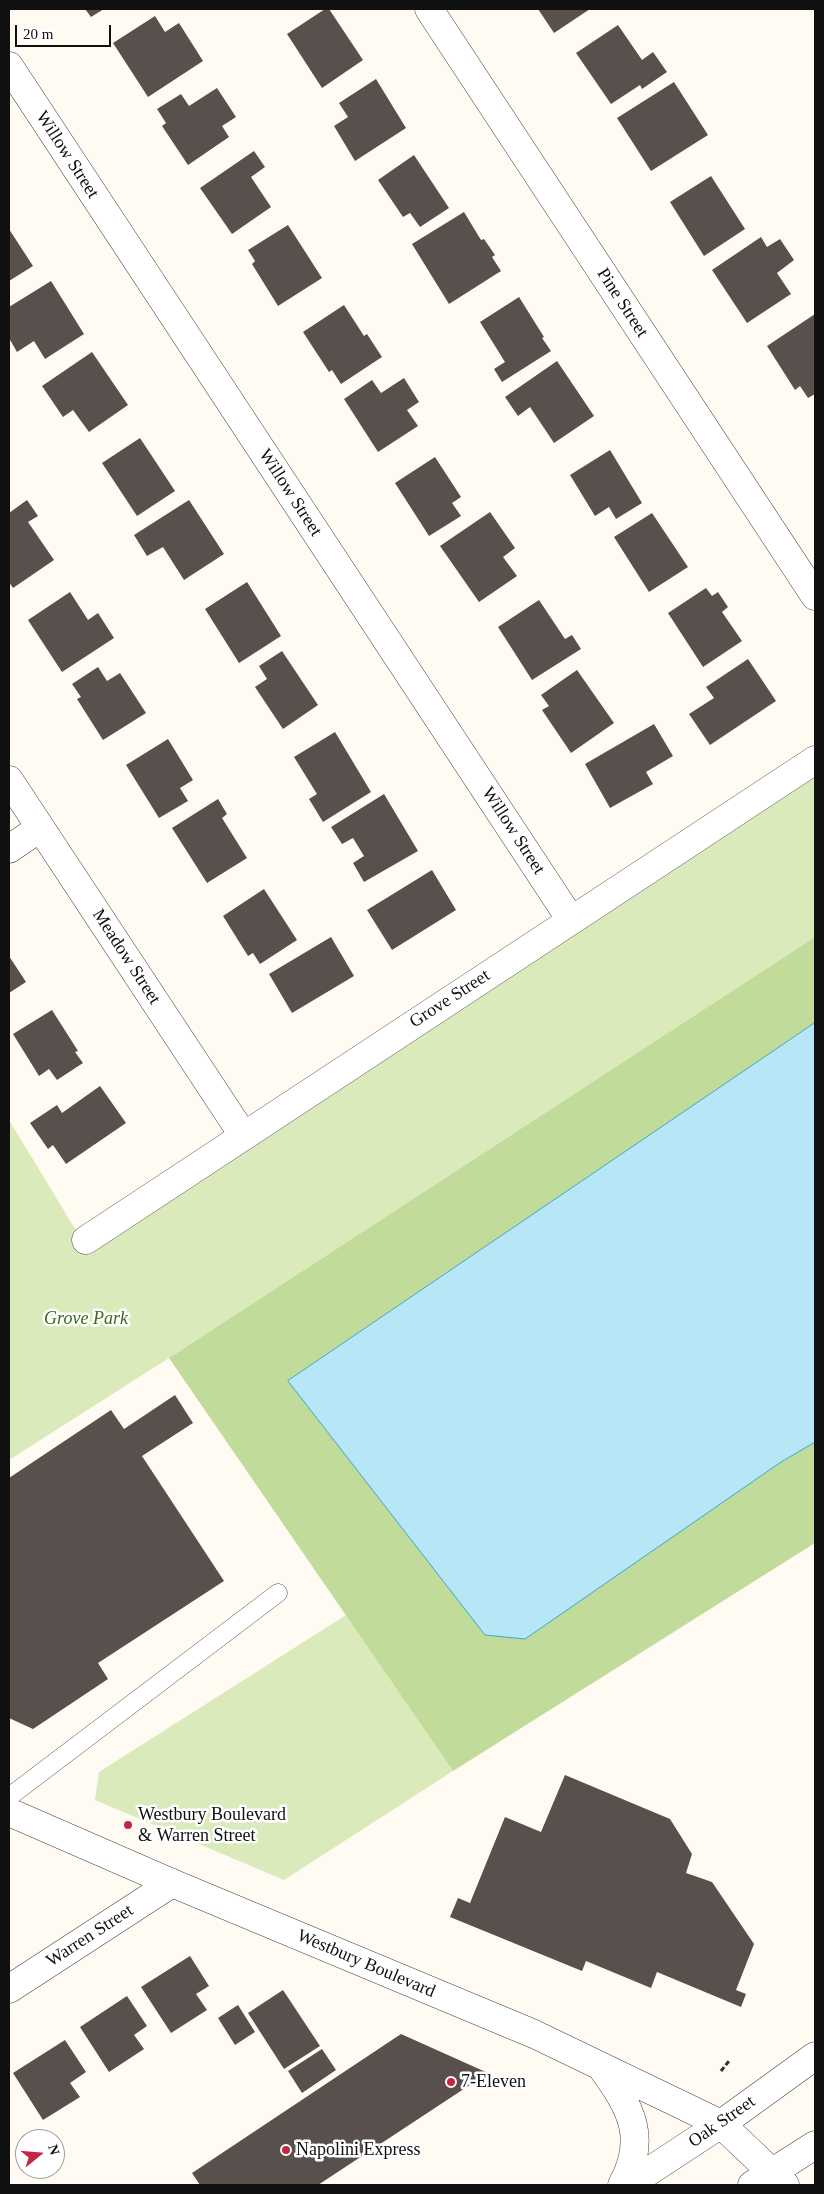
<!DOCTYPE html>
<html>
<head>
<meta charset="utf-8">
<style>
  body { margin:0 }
  #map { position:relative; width:824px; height:2194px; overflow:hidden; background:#fffbf2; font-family:Georgia,serif }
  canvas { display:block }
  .frame { position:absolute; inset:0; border:10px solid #101010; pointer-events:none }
  .north { position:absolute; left:15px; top:2129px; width:50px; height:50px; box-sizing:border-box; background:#fff; border:1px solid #9f9f9f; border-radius:50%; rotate:73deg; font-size:14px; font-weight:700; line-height:20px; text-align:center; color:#101010 }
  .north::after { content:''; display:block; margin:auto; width:18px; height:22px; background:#c22641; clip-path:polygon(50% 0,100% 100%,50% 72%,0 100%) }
  .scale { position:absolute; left:15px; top:25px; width:96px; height:22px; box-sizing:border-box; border:2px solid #101010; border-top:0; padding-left:6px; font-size:15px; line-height:18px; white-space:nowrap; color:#101010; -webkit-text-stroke:4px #fff; paint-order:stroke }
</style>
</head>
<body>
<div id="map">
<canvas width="824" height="2194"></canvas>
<div class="frame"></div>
<div class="north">N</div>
<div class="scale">20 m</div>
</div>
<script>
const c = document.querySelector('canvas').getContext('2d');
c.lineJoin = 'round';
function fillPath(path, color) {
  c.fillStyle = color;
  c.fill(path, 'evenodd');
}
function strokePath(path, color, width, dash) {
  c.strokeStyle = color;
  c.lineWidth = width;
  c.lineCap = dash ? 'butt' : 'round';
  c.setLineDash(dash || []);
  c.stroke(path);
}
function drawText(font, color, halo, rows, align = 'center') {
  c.font = font + ' Georgia,serif';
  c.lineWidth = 5;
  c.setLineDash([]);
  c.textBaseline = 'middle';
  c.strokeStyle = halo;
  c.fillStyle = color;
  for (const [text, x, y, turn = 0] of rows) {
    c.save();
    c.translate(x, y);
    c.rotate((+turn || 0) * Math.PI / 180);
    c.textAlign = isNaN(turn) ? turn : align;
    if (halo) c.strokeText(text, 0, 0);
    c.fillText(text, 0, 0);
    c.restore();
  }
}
fillPath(new Path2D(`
  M 815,760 L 815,937 L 169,1358 L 9,1460 L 9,1120 L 83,1242 Z
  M 346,1615 L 453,1771 L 284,1880 L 95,1800 L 99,1772 Z`), '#daeabb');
fillPath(new Path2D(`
  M 815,937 L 815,1023 L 288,1381 L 781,1462 L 815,1442 L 815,1543 L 453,1771 L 169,1358 Z`), '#c0db9a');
const water = new Path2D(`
  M 815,1023 L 815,1442 L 781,1462 L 525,1639 L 485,1635 L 288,1381 Z`);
fillPath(water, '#b7e7f7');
strokePath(water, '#3da7ce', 1);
fillPath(new Path2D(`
  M 85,9 L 104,9 L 91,17 Z
  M 325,9 L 329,9 L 363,60 L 322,88 L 287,34 Z
  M 538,9 L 590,9 L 554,33 Z
  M 155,16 L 165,32 L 179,23 L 203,61 L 148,97 L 113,43 Z
  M 618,25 L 642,60 L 653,52 L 667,72 L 642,89 L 640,85 L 611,104 L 576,53 Z
  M 376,79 L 406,128 L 355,161 L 334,126 L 348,117 L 339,103 Z
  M 674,82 L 708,135 L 651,171 L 617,118 Z
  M 217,88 L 236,117 L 222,126 L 229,137 L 188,165 L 162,126 L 166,123 L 157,109 L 181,94 L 189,106 Z
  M 254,151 L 265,167 L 251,177 L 271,207 L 232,234 L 200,188 Z
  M 414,155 L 449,208 L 420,227 L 410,213 L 403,217 L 378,180 Z
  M 711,176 L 745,229 L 704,256 L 670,202 Z
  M 464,212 L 481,240 L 484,239 L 495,255 L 492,257 L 501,271 L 449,304 L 412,244 Z
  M 288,225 L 322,278 L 278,306 L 252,264 L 255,261 L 248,250 Z
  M 9,229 L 33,266 L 9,281 Z
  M 761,237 L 767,247 L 780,239 L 794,260 L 777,273 L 791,294 L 747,323 L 712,270 Z
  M 51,281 L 84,334 L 45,359 L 34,341 L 17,352 L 9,338 L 9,307 Z
  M 519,297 L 544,337 L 542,338 L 551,351 L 502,382 L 494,369 L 505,362 L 480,322 Z
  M 344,305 L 364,336 L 367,334 L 382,357 L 341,384 L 332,370 L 329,372 L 303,332 Z
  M 815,314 L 815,394 L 808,398 L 800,386 L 795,390 L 767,346 Z
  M 92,352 L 128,405 L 89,432 L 73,410 L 63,417 L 42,386 Z
  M 557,361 L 594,416 L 554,443 L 530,407 L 518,416 L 505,397 Z
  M 404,378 L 419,402 L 407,410 L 418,426 L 378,452 L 344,399 L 372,380 L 381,393 Z
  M 140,438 L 175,491 L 137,516 L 102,463 Z
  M 610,450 L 642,503 L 616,519 L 609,507 L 595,516 L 570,475 Z
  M 435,457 L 461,497 L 452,503 L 461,516 L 429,536 L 395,483 Z
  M 27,500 L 38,516 L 28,522 L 54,560 L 13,588 L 9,582 L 9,513 Z
  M 189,500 L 224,554 L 184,580 L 163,547 L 147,556 L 134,535 Z
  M 490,512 L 515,548 L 503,557 L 517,576 L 479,602 L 440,546 Z
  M 652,513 L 688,567 L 649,592 L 614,537 Z
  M 247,582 L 281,636 L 239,663 L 205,609 Z
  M 706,588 L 712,596 L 718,592 L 728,607 L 722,612 L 742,641 L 703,667 L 668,613 Z
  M 70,592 L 88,620 L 98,613 L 114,638 L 62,672 L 28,620 Z
  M 539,600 L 565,639 L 572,635 L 581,649 L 532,680 L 498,627 Z
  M 282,651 L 318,705 L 283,729 L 255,687 L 267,679 L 259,666 Z
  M 748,659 L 776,701 L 710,745 L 689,714 L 714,698 L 706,687 Z
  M 98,667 L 107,681 L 120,673 L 146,713 L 103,740 L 77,699 L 81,697 L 72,684 Z
  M 577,670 L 614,723 L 571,753 L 542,710 L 549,706 L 541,695 Z
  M 654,724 L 673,756 L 646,772 L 653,784 L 610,808 L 585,764 Z
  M 335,732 L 371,792 L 323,822 L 309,799 L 317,794 L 294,757 Z
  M 168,739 L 193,780 L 180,788 L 188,801 L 159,818 L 126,765 Z
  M 384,794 L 418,851 L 364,882 L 353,863 L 364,856 L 353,838 L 342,844 L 331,827 Z
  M 218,799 L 227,814 L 222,818 L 247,858 L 207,883 L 172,828 Z
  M 432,870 L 456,910 L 392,950 L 367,910 Z
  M 264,889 L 297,940 L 260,964 L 253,953 L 248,956 L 223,916 Z
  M 331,937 L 354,976 L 292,1013 L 269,974 Z
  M 9,956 L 26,982 L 9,993 Z
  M 52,1010 L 78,1051 L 75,1052 L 83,1063 L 57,1080 L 49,1069 L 39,1076 L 13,1034 Z
  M 100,1086 L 126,1123 L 66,1164 L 53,1145 L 48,1149 L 30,1123 L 57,1105 L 62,1113 Z
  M 175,1395 L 193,1423 L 142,1456 L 224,1581 L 98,1663 L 108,1679 L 33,1729 L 9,1718 L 9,1478 L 111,1410 L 124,1429 Z
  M 565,1775 L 670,1819 L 692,1854 L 686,1873 L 712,1882 L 754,1944 L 736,1990 L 746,1994 L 741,2007 L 657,1972 L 651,1988 L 586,1961 L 582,1971 L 450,1917 L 458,1898 L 470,1903 L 505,1817 L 541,1832 Z
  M 190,1956 L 209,1986 L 196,1994 L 207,2010 L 171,2033 L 141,1987 Z
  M 283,1990 L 320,2046 L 284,2069 L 248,2013 Z
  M 127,1996 L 147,2026 L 134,2035 L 144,2049 L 109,2072 L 80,2027 Z
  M 238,2005 L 255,2032 L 235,2045 L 218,2018 Z
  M 401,2034 L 488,2073 L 318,2185 L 200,2185 L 192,2173 Z
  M 65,2040 L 86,2072 L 70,2083 L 80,2097 L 43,2120 L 13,2073 Z
  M 322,2049 L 336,2070 L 302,2093 L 288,2071 Z`), '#594f4c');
const service = new Path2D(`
  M 9,1797 L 278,1593`);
const minor = new Path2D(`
  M 429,9 L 815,596
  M 9,66 L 571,920
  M 9,780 L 243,1135
  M 9,849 L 40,828
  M 86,1240 L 815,760
  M 9,1989 L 172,1883`);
const tertiary = new Path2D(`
  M 9,1812 L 172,1883 L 534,2034 L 721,2124 L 785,2185
  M 602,2068 C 631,2108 648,2138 622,2185
  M 628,2185 L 721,2124 L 815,2056
  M 752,2185 L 815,2145`);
strokePath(service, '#434343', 19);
strokePath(minor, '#434343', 29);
strokePath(tertiary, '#434343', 29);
strokePath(new Path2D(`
  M 721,2071 L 729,2061`), '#323232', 3, [5, 2.5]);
strokePath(service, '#fff', 18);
strokePath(minor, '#fff', 28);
strokePath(tertiary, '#fff', 28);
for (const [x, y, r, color] of [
  [128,1825,5,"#c22641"],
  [451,2082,5,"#c22641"],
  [286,2150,5,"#c22641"]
]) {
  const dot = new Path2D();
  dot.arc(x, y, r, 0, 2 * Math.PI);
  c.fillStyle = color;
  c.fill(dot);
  strokePath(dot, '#fff', 2);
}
drawText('18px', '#101010', '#fff', [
  ["Willow Street",67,155,57],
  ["Pine Street",622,303,57],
  ["Willow Street",290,493,57],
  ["Willow Street",513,831,57],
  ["Meadow Street",126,957,57],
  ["Grove Street",450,999,-33],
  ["Warren Street",90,1936,-33],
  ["Westbury Boulevard",366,1964,23],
  ["Oak Street",722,2122,-35]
]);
drawText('italic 18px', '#37691f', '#fff', [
  ["Grove Park",86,1319]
]);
drawText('18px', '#101010', '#fff', [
  ["Westbury Boulevard",138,1815],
  ["& Warren Street",138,1836],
  ["7-Eleven",461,2082],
  ["Napolini Express",296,2150]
], 'left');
</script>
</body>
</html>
